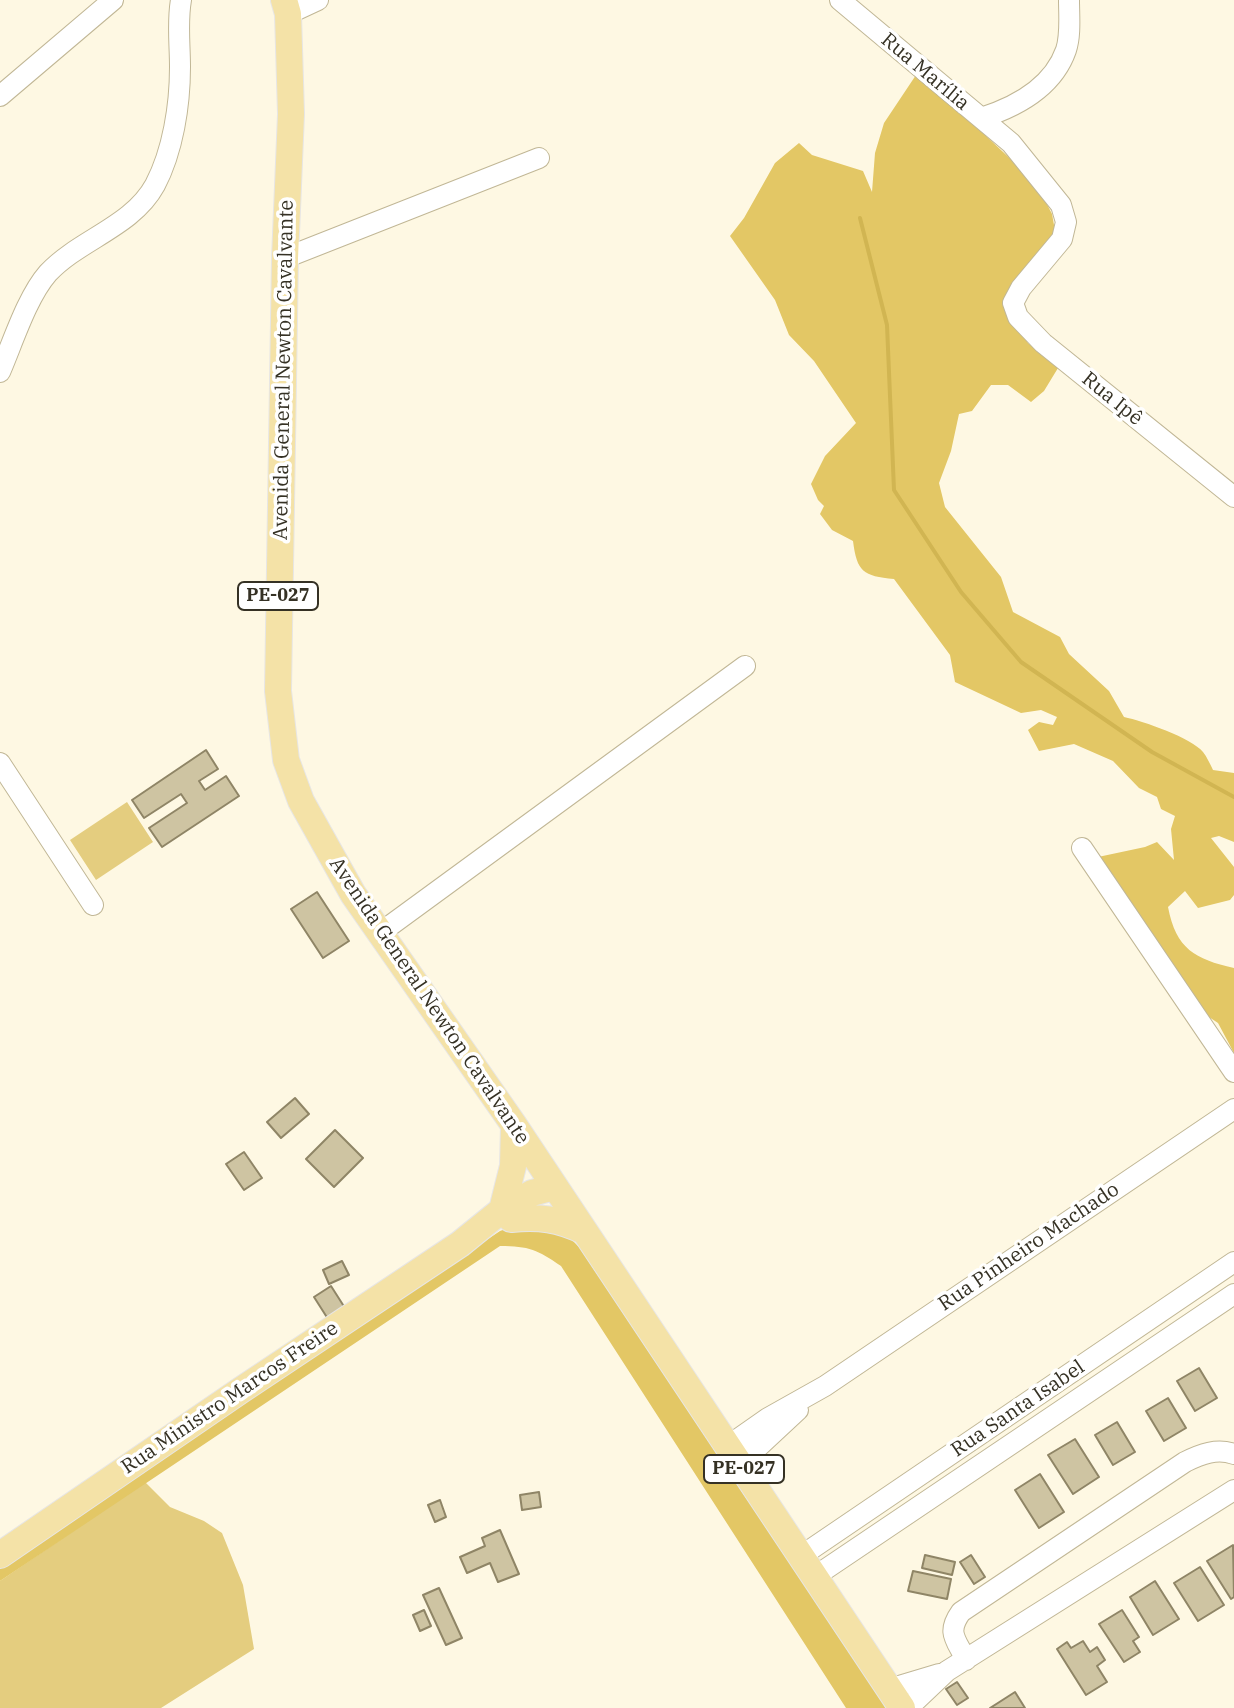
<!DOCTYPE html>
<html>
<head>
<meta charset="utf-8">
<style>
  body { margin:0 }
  canvas { display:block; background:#fef8e3 }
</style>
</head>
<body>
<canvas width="1234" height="1708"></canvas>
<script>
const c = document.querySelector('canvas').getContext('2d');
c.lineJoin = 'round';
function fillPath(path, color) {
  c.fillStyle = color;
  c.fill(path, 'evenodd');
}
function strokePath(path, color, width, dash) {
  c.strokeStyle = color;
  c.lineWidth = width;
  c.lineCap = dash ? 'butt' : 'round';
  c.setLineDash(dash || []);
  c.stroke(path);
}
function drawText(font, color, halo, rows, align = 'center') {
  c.font = font + ' "IBM Plex Serif",serif';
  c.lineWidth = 7;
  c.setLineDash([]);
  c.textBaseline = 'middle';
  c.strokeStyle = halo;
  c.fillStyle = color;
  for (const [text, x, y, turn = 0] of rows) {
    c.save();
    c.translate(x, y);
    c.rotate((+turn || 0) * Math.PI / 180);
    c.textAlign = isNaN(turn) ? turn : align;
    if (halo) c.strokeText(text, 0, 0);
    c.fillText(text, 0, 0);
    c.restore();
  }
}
fillPath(new Path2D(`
  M 127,802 L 153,842 L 96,880 L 70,840 Z
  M 145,1482 L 170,1507 L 204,1521 L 222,1533 L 243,1585 L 254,1649 L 161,1708 L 0,1708 L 0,1581 Z`), '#e4cd7f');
fillPath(new Path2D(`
  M 918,72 L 1036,183 L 1052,214 L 1056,236 L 1009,313 L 1028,343 L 1058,368 L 1044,391 L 1031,402 L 1008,385 L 991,385 L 972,411 L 959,414 L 951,451 L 939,483 L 945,507 L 1001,577 L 1013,612 L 1060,637 L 1069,654 L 1109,691 L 1124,717 C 1143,721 1192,738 1203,752 C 1207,757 1210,764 1213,770 L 1234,773 L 1234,842 L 1219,836 L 1211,838 L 1234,867 L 1234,895 L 1230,900 L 1198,908 L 1185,891 L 1168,907 C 1176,949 1195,959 1234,968 L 1234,1053 L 1218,1023 L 1200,1011 L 1137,920 L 1129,900 L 1098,857 L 1145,847 L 1157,842 L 1174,860 L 1171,829 L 1175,816 L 1161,809 L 1157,797 L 1139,788 L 1113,761 L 1074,744 L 1039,751 L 1028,730 L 1039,722 L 1053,725 L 1057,717 L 1041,710 L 1021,713 L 955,682 L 950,655 L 894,579 C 863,576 857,572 853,541 L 832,530 L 820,514 L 824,506 L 818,500 L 811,484 L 825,456 L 856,423 L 814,361 L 789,335 L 775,300 L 730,236 L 744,218 L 775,163 L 799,143 L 812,155 L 863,171 L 872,192 L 875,153 L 884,123 Z
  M 514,1226 L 568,1236 L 579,1247 L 886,1708 L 846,1708 L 561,1266 C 538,1250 529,1246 500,1246 L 0,1581 L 0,1566 L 500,1231 Z`), '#e3c765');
strokePath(new Path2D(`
  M 860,218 L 887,325 L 894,490 L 961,592 L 1021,662 L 1152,752 L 1234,797`), '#d1b552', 4);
const building = new Path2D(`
  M 206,750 L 218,769 L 199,781 L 205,790 L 226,776 L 239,796 L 162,847 L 149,828 L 187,803 L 181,794 L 144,818 L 132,800 Z
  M 317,892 L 349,941 L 323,958 L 291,909 Z
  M 295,1098 L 309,1114 L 281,1138 L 267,1122 Z
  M 335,1130 L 363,1158 L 334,1187 L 306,1159 Z
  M 244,1152 L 262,1178 L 244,1190 L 226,1164 Z
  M 342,1261 L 349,1275 L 329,1284 L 323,1270 Z
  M 331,1286 L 345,1308 L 328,1319 L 314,1297 Z
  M 1199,1368 L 1217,1398 L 1195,1411 L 1177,1381 Z
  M 1168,1398 L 1186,1428 L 1164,1441 L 1146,1411 Z
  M 1117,1422 L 1135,1452 L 1113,1465 L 1095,1435 Z
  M 1075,1439 L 1099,1477 L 1073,1494 L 1048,1455 Z
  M 1040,1474 L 1064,1512 L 1039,1528 L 1015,1490 Z
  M 539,1492 L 541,1507 L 522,1510 L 520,1495 Z
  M 440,1500 L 446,1517 L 435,1522 L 428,1505 Z
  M 500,1530 L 519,1574 L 498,1582 L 490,1563 L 467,1573 L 460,1557 L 485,1546 L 482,1538 Z
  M 1233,1545 L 1234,1597 L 1231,1599 L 1207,1561 Z
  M 925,1555 L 955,1562 L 952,1575 L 922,1568 Z
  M 971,1555 L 985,1577 L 974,1584 L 960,1562 Z
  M 1200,1567 L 1224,1605 L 1198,1621 L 1174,1583 Z
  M 913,1571 L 951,1579 L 947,1599 L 908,1591 Z
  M 1155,1581 L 1179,1619 L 1153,1635 L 1130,1597 Z
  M 439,1588 L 462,1638 L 446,1645 L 423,1595 Z
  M 424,1610 L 431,1626 L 420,1631 L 413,1615 Z
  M 1122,1610 L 1139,1637 L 1133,1641 L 1140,1652 L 1124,1662 L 1099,1624 Z
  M 1083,1641 L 1090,1652 L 1097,1647 L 1105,1660 L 1097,1666 L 1107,1682 L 1086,1695 L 1057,1649 L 1067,1642 L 1071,1648 Z
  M 957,1682 L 968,1698 L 957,1705 L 946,1689 Z
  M 1015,1692 L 1025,1708 L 990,1708 Z`);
fillPath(building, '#cec4a2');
strokePath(building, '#8f8566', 2);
const minor = new Path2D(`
  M 840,0 L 1011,143 L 1061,205 L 1066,222 L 1062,239 L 1021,288 L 1013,303 L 1018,317 L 1043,343 L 1234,497
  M 288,14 L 318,0
  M 0,96 L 113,0
  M 981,118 C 1016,107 1053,87 1066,50 C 1071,35 1069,16 1069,0
  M 285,258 L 539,158
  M 0,372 C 13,342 27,297 48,273 C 80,239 132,227 155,185 C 173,151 180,105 180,67 C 180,44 177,22 181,0
  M 0,763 L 93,905
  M 1082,848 L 1234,1072
  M 380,933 L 745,666
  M 728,1446 L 768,1418 L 825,1386 L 1234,1109
  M 740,1464 L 798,1410
  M 801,1556 L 1234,1262
  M 814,1577 L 1234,1294
  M 966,1660 C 956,1639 946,1633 961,1612 L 1185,1462 C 1201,1454 1217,1448 1234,1454
  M 889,1689 L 939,1674
  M 908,1708 L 947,1671 L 1234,1490`);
const major = new Path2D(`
  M 284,0 L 288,14 L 291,114 L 285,258 L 278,691 L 286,760 L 301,801 L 353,894 L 514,1125 L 902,1708
  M 502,1210 L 513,1166 L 514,1125
  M 511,1219 C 539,1216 559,1219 584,1231
  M 0,1555 L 241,1390 L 460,1244 L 502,1210 L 532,1193 L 554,1187`);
strokePath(minor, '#c1b796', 22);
strokePath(major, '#e7e6e5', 28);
strokePath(minor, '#fff', 20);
strokePath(major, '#f4e2a7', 26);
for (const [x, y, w] of [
  [278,596,80],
  [744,1469,80]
]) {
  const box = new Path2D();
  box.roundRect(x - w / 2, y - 14, w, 28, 6);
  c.fillStyle = '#fff';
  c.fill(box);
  strokePath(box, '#353124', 2);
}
drawText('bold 18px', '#353124', null, [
  ["PE-027",278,596],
  ["PE-027",744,1469]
]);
drawText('20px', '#353124', '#fff', [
  ["Rua Marília",925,72,40],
  ["Avenida General Newton Cavalvante",284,370,-89],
  ["Rua Ipê",1112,399,39],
  ["Avenida General Newton Cavalvante",429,1001,56],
  ["Rua Pinheiro Machado",1029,1247,-34],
  ["Rua Ministro Marcos Freire",230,1398,-34],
  ["Rua Santa Isabel",1018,1409,-34]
]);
</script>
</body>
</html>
